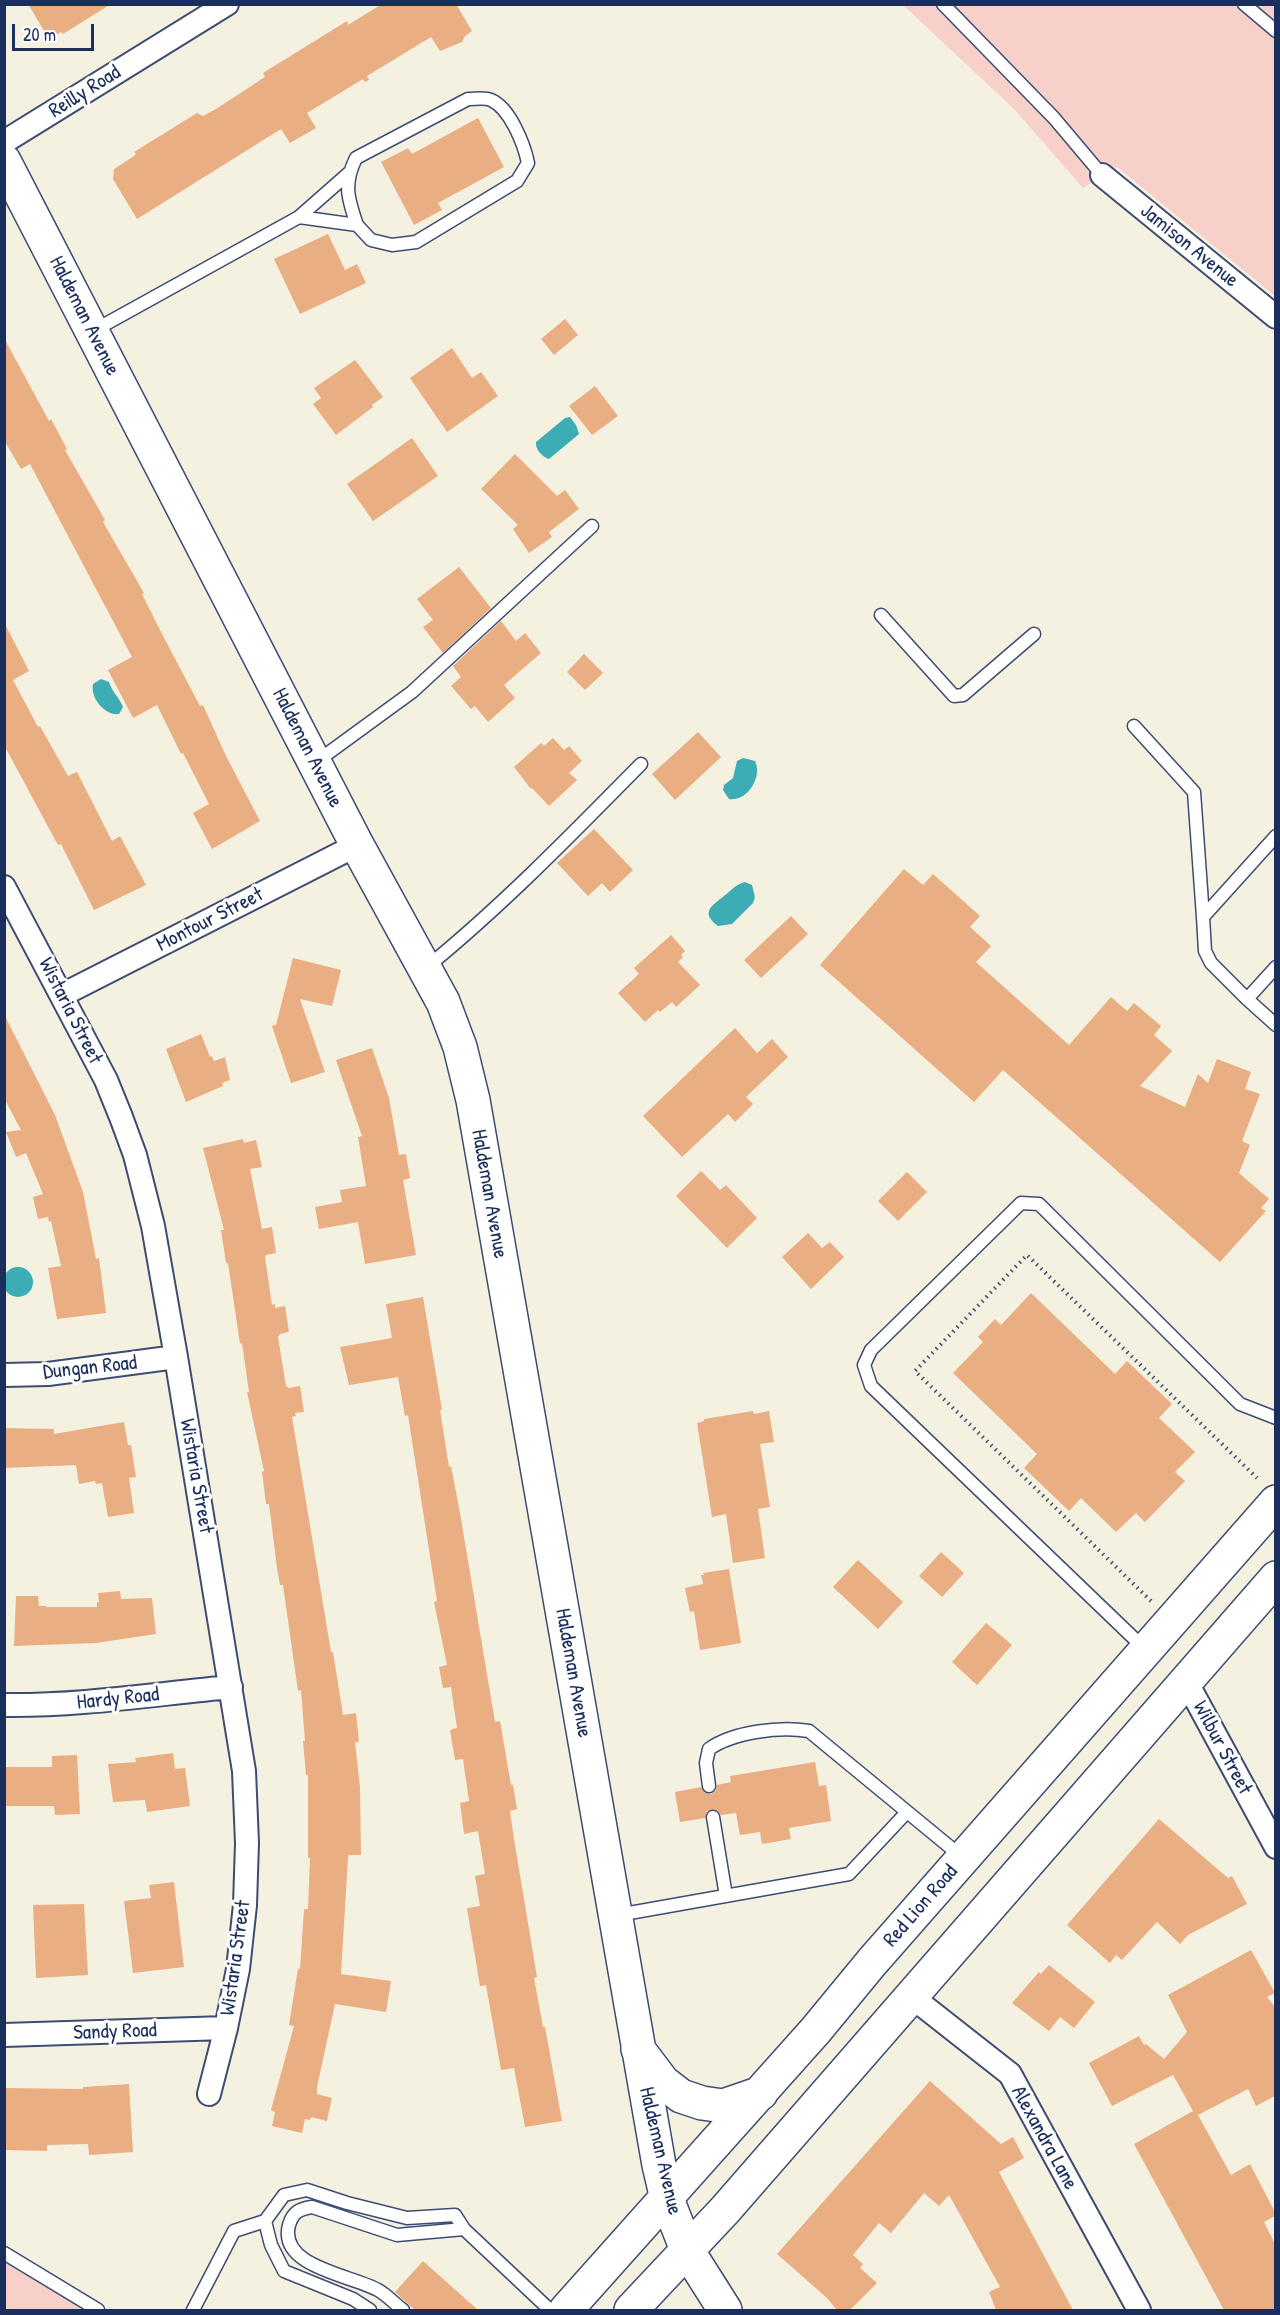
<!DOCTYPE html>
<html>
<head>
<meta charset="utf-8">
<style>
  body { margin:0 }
  #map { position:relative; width:1280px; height:2315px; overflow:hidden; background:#f5f1e1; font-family:"Patrick Hand",sans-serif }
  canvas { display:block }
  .frame { position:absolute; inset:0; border:6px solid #1b2f5e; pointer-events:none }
  .scale { position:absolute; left:12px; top:24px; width:82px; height:27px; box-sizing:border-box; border:3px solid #1b2f5e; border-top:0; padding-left:8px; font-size:18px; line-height:21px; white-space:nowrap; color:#1b2f5e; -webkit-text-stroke:4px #fff; paint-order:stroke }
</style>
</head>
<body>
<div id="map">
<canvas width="1280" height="2315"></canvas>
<div class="frame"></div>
<div class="scale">20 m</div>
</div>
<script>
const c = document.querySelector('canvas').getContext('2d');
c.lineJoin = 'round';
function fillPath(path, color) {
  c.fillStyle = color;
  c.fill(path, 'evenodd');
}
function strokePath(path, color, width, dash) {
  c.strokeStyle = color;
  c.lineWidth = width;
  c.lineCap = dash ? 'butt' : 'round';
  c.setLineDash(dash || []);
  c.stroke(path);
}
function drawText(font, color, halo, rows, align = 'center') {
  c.font = font + ' "Patrick Hand",sans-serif';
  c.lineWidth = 6;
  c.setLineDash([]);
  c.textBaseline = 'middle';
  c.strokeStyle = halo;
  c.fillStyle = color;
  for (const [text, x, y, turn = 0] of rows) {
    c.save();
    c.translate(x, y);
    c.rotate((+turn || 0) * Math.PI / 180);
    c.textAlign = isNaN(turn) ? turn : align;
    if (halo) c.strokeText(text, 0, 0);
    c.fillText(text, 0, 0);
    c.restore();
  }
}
fillPath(new Path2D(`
  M 903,5 L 1275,5 L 1275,296 L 1117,167 L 1083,188 L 1014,109 Z
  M 5,2251 L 94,2310 L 5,2310 Z`), '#f7d0ca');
fillPath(new Path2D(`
  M 570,417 L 576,425 L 579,434 L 549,459 C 542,457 535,449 536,442 L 565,418 Z
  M 101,679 L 109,682 C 112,692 119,697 123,707 L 119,714 C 105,716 90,698 93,684 Z
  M 743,758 L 755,761 C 763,777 747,802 729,799 L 723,790 L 724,785 L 733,778 L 737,761 Z
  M 745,882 L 752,885 L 755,897 L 753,903 L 732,924 L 718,926 C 699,912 713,905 724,896 C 732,890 736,884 745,882 Z
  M3 1282a15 15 0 1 1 30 0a15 15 0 1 1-30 0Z`), '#3cadb5');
fillPath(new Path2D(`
  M 28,4 L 111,4 L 63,34 L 61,32 L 49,39 Z
  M 382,4 L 456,4 L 472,31 L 465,36 L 462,42 L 440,51 L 431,37 L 367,76 L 369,80 L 365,82 L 363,79 L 307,113 L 316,128 L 290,143 L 281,129 L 137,219 L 113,179 L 114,169 L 134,156 L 136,154 L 134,152 L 197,113 L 203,116 L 216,109 L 265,77 L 263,73 L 347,21 L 348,25 Z
  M 478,118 L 504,167 L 438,203 L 442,210 L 414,225 L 381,162 L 408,148 L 412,154 Z
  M 328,234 L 345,270 L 357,264 L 366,283 L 300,314 L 274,259 Z
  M 565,319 L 578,335 L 554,355 L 541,339 Z
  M 4,338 L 49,421 L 51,419 L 67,449 L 65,450 L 105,520 L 103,522 L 144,593 L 142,594 L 161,632 L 200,706 L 203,705 L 226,756 L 260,821 L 212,849 L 193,813 L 209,804 L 183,753 L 181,754 L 157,705 L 133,718 L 108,670 L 132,657 L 30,464 L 21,469 L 4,440 Z
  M 452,348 L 472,378 L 481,372 L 498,396 L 447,432 L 410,378 Z
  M 355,360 L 383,397 L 372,405 L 373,407 L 336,435 L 313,404 L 321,398 L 314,388 Z
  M 595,386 L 618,416 L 592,435 L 569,406 Z
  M 412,438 L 438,476 L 373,521 L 347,484 Z
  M 515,454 L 557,496 L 565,490 L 579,509 L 549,532 L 552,537 L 529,553 L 513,529 L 518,525 L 481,489 Z
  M 459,567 L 491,608 L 443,653 L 423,627 L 433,620 L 417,599 Z
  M 501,621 L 516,641 L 525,633 L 541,653 L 504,685 L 515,698 L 488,722 L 475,706 L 471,709 L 451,686 L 461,677 L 453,666 Z
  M 4,622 L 29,671 L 13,680 L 38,727 L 40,726 L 68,776 L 77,772 L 112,841 L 120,836 L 146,885 L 94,910 L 61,844 L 58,845 L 4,745 Z
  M 584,654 L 603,673 L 585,690 L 567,672 Z
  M 698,732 L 721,757 L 675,800 L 652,774 Z
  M 553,738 L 564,750 L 569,746 L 582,761 L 569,773 L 577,780 L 549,806 L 532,788 L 531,789 L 514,767 L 541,743 L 544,746 Z
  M 594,829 L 633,870 L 610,892 L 602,883 L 588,896 L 557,863 Z
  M 904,869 L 923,885 L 933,874 L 980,916 L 970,927 L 991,946 L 976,962 L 1069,1045 L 1111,997 L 1127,1011 L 1134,1003 L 1161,1026 L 1154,1035 L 1172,1051 L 1140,1086 L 1185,1107 L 1198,1074 L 1208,1083 L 1217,1059 L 1251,1072 L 1245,1089 L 1260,1094 L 1242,1141 L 1250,1145 L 1239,1173 L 1269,1199 L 1261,1208 L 1266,1211 L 1220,1262 L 1003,1070 L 974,1102 L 820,965 Z
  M 791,916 L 808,934 L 761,978 L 744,960 Z
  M 671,935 L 685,951 L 681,955 L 683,957 L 678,962 L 700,985 L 676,1007 L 672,1002 L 660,1012 L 658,1010 L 645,1022 L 618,993 L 639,974 L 634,968 Z
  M 293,958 L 341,970 L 332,1006 L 300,999 L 325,1072 L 291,1083 L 272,1026 L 276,1025 Z
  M 4,1014 L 55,1115 L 83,1192 L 96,1259 L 99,1258 L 106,1313 L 57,1319 L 48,1268 L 61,1266 L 51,1221 L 49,1222 L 48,1217 L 38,1219 L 33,1197 L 43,1194 L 26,1153 L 16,1157 L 6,1132 L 21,1130 L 4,1098 Z
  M 735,1028 L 757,1053 L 772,1039 L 788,1057 L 746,1097 L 753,1104 L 735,1122 L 728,1114 L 682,1157 L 643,1116 Z
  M 201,1034 L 210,1057 L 212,1056 L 214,1061 L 225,1057 L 230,1080 L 222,1083 L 223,1086 L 186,1102 L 166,1049 Z
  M 372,1048 L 389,1098 L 399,1155 L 406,1154 L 410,1178 L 403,1180 L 416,1255 L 365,1264 L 358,1222 L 319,1229 L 315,1207 L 342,1202 L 340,1190 L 366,1186 L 358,1137 L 362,1136 L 336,1060 Z
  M 243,1139 L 244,1143 L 256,1140 L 262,1167 L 250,1169 L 262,1229 L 272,1227 L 276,1253 L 266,1255 L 265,1257 L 272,1305 L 275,1304 L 275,1308 L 285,1306 L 289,1332 L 280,1334 L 278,1337 L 286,1386 L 289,1388 L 300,1386 L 304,1412 L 295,1413 L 296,1416 L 292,1417 L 331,1652 L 333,1652 L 343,1715 L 356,1713 L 359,1742 L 355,1742 L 360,1787 L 361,1855 L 349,1855 L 348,1858 L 341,1974 L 391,1981 L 386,2012 L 335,2004 L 317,2087 L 317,2094 L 332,2098 L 327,2121 L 311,2117 L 310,2120 L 305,2119 L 302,2133 L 272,2126 L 275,2112 L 271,2110 L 294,2026 L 289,2025 L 298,1969 L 300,1969 L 304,1909 L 308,1909 L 310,1858 L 308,1858 L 308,1775 L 306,1775 L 303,1741 L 305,1741 L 301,1690 L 298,1691 L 283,1585 L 280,1585 L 277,1568 L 269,1504 L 266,1504 L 262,1472 L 264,1471 L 247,1392 L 249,1392 L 242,1343 L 240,1344 L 228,1263 L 226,1263 L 221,1230 L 224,1230 L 203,1148 Z
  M 701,1171 L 720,1190 L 726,1185 L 757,1218 L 727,1248 L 676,1196 Z
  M 907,1172 L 927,1192 L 898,1221 L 878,1201 Z
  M 808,1233 L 822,1248 L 830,1242 L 844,1257 L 811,1289 L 782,1257 Z
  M 1031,1293 L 1115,1374 L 1127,1361 L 1172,1404 L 1159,1418 L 1195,1452 L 1175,1472 L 1185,1481 L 1145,1522 L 1136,1513 L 1116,1532 L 1081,1498 L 1069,1511 L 1024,1468 L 1037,1454 L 953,1373 L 983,1342 L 978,1337 L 995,1319 L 1001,1325 Z
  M 423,1297 L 442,1410 L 440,1410 L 449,1467 L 451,1466 L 460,1513 L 495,1722 L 500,1721 L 511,1785 L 513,1785 L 517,1809 L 510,1811 L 514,1839 L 537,1977 L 534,1978 L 543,2027 L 545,2027 L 562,2121 L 525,2127 L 514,2068 L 501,2070 L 486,1985 L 480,1986 L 467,1908 L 480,1906 L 475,1876 L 485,1874 L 478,1831 L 464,1834 L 460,1803 L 469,1801 L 463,1759 L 455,1760 L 450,1730 L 457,1728 L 451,1687 L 443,1688 L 439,1667 L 447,1665 L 434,1602 L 437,1601 L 408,1415 L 405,1416 L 398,1377 L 349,1385 L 340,1347 L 392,1338 L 386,1304 Z
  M 753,1411 L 754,1414 L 769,1411 L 774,1442 L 760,1444 L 770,1507 L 758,1509 L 765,1558 L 733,1563 L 726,1514 L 712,1517 L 697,1423 L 704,1421 L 704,1419 Z
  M 124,1422 L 128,1445 L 131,1445 L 136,1477 L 129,1478 L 134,1513 L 108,1517 L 102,1483 L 96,1484 L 95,1481 L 79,1484 L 76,1465 L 4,1468 L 4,1428 L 54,1429 L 54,1434 Z
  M 941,1552 L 964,1573 L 942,1597 L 919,1576 Z
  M 858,1560 L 903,1602 L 878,1629 L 833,1587 Z
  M 729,1569 L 741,1643 L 700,1650 L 694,1611 L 690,1612 L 685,1588 L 703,1584 L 701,1575 L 704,1575 L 703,1573 Z
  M 120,1591 L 121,1599 L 152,1598 L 156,1634 L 96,1643 L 14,1646 L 16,1596 L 38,1596 L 39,1606 L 46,1606 L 46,1607 L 97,1607 L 97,1602 L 99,1602 L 98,1593 Z
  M 986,1623 L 1012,1645 L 977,1685 L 952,1662 Z
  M 173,1753 L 175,1769 L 185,1768 L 190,1806 L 147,1812 L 145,1800 L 113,1802 L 108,1764 L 136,1762 L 135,1758 Z
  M 77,1755 L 80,1814 L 55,1815 L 54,1806 L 4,1806 L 4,1767 L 52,1767 L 52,1756 Z
  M 815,1762 L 819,1786 L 826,1785 L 831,1821 L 789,1828 L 791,1839 L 762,1844 L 760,1832 L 740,1835 L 736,1813 L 721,1815 L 715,1809 L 707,1811 L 705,1818 L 680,1822 L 675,1792 L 701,1787 L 705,1793 L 711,1794 L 716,1790 L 717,1785 L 731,1782 L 730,1776 Z
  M 1159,1819 L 1228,1878 L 1232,1876 L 1247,1904 L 1188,1935 L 1180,1944 L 1157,1922 L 1122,1960 L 1116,1955 L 1110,1963 L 1067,1925 Z
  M 174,1882 L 184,1967 L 133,1973 L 124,1901 L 151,1898 L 149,1885 Z
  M 84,1904 L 88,1975 L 36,1978 L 33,1905 Z
  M 1251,1950 L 1275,1993 L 1267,1997 L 1275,2007 L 1275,2096 L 1256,2106 L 1248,2089 L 1198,2115 L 1231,2175 L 1250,2164 L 1275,2212 L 1275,2216 L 1264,2222 L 1275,2244 L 1275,2310 L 1224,2310 L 1134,2144 L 1193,2111 L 1173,2075 L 1112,2106 L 1089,2063 L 1139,2036 L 1144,2045 L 1146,2044 L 1164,2059 L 1187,2032 L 1168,1995 Z
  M 1049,1965 L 1095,2002 L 1074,2028 L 1060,2017 L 1049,2031 L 1012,2003 L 1039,1972 L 1041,1974 Z
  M 930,2081 L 1001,2144 L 1013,2137 L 1024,2158 L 999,2172 L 1073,2310 L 996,2310 L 989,2292 L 1000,2287 L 949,2195 L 939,2206 L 924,2193 L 891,2233 L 879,2223 L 853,2255 L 863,2264 L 860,2268 L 877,2283 L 850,2310 L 837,2310 L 827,2298 L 777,2254 Z
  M 129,2084 L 133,2152 L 89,2155 L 88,2144 L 47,2145 L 47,2151 L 4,2150 L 4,2088 L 83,2089 L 83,2087 Z
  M 423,2261 L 478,2310 L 415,2310 L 395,2292 Z`), '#eaae83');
const lane = new Path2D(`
  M 943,4 L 1054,118 L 1102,175
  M 1244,4 L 1276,31
  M 299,217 L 357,225 L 371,240 L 392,245 L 416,242 L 517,181 L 528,163 C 524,144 510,108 491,100 C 485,97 475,99 468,99 L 356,158 C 343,184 348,199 357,225
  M 93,331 L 299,217 L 349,173
  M 881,615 L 954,696 L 963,695 L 1034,634
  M 1134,726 L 1194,792 L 1203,917
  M 316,762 L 412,692 L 592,526
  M 427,967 C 503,905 572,834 641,764
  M 1276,967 L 1247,999 L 1276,1025
  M 1247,999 L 1211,963 L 1205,951 L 1203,917 L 1276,836
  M 1145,1649 L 871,1386 L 864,1365 L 871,1350 L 1021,1203 L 1039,1204 L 1240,1404 L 1276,1418
  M 709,1786 L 706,1763 L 709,1749 C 733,1732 780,1726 809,1731 L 962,1857
  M 713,1817 L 726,1896
  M 618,1915 L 849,1874 L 907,1812
  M 4,2253 L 98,2310
  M 193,2310 L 234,2231 L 265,2221
  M 370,2310 L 353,2299 L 284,2271 L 271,2245 L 265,2221 L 284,2195 L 307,2190 L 347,2203 L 407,2218 L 455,2215 L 464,2229 L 550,2310
  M 403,2310 C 395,2304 387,2295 378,2290 C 351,2275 278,2267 289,2225 C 293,2212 299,2209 312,2207 L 397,2235 L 464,2229`);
const street = new Path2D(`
  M 4,142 L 227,4
  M 1102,175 L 1276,317
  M 4,887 L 106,1080 L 121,1117 L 135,1155 L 153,1226 L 176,1357 L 244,1771 L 247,1843 L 245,1905 L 238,1969 L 226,2028 L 209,2094
  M 62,995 L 357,845
  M 4,1375 L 48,1374 L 176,1357
  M 1186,1681 L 1276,1847
  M 4,1705 C 81,1706 155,1694 231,1687
  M 912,1997 L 1010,2074 L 1139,2310
  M 4,2035 L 226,2028`);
const secondary = new Path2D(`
  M 4,161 L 357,845 L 443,1002 L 460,1047 L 473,1100 L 659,2165 L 667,2199 L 687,2250 L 725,2310`);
const primary = new Path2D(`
  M 638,2049 L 663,2082 L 681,2096 L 702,2103 L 723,2106 L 761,2093
  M 566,2310 L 816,2030 L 872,1962 L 1276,1502
  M 631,2310 L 725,2210 L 1276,1578`);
strokePath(lane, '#3c4c72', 15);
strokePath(street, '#3c4c72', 26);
strokePath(secondary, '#3c4c72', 36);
strokePath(primary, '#3c4c72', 36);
strokePath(new Path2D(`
  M 1151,1601 L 915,1371 L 1027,1255 L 1257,1478`), '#3c4c72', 4, [1.5, 4.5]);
strokePath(lane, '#fff', 12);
strokePath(street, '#fff', 22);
strokePath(secondary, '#fff', 33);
strokePath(primary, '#fff', 33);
drawText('21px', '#1b2f5e', '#fff', [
  ["Reilly Road",85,92,-32],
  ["Jamison Avenue",1189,246,39],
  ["Haldeman Avenue",84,316,63],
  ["Haldeman Avenue",307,748,63],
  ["Montour Street",210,920,-27],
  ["Wistaria Street",70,1011,63],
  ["Haldeman Avenue",489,1194,80],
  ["Dungan Road",90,1368,-6],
  ["Wistaria Street",196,1476,80],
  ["Haldeman Avenue",573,1673,80],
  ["Hardy Road",118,1699,-6],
  ["Wilbur Street",1222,1748,62],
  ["Red Lion Road",921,1906,-49],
  ["Wistaria Street",236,1958,-82],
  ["Sandy Road",115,2032,-2],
  ["Alexandra Lane",1044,2138,61],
  ["Haldeman Avenue",660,2151,77]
]);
</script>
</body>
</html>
